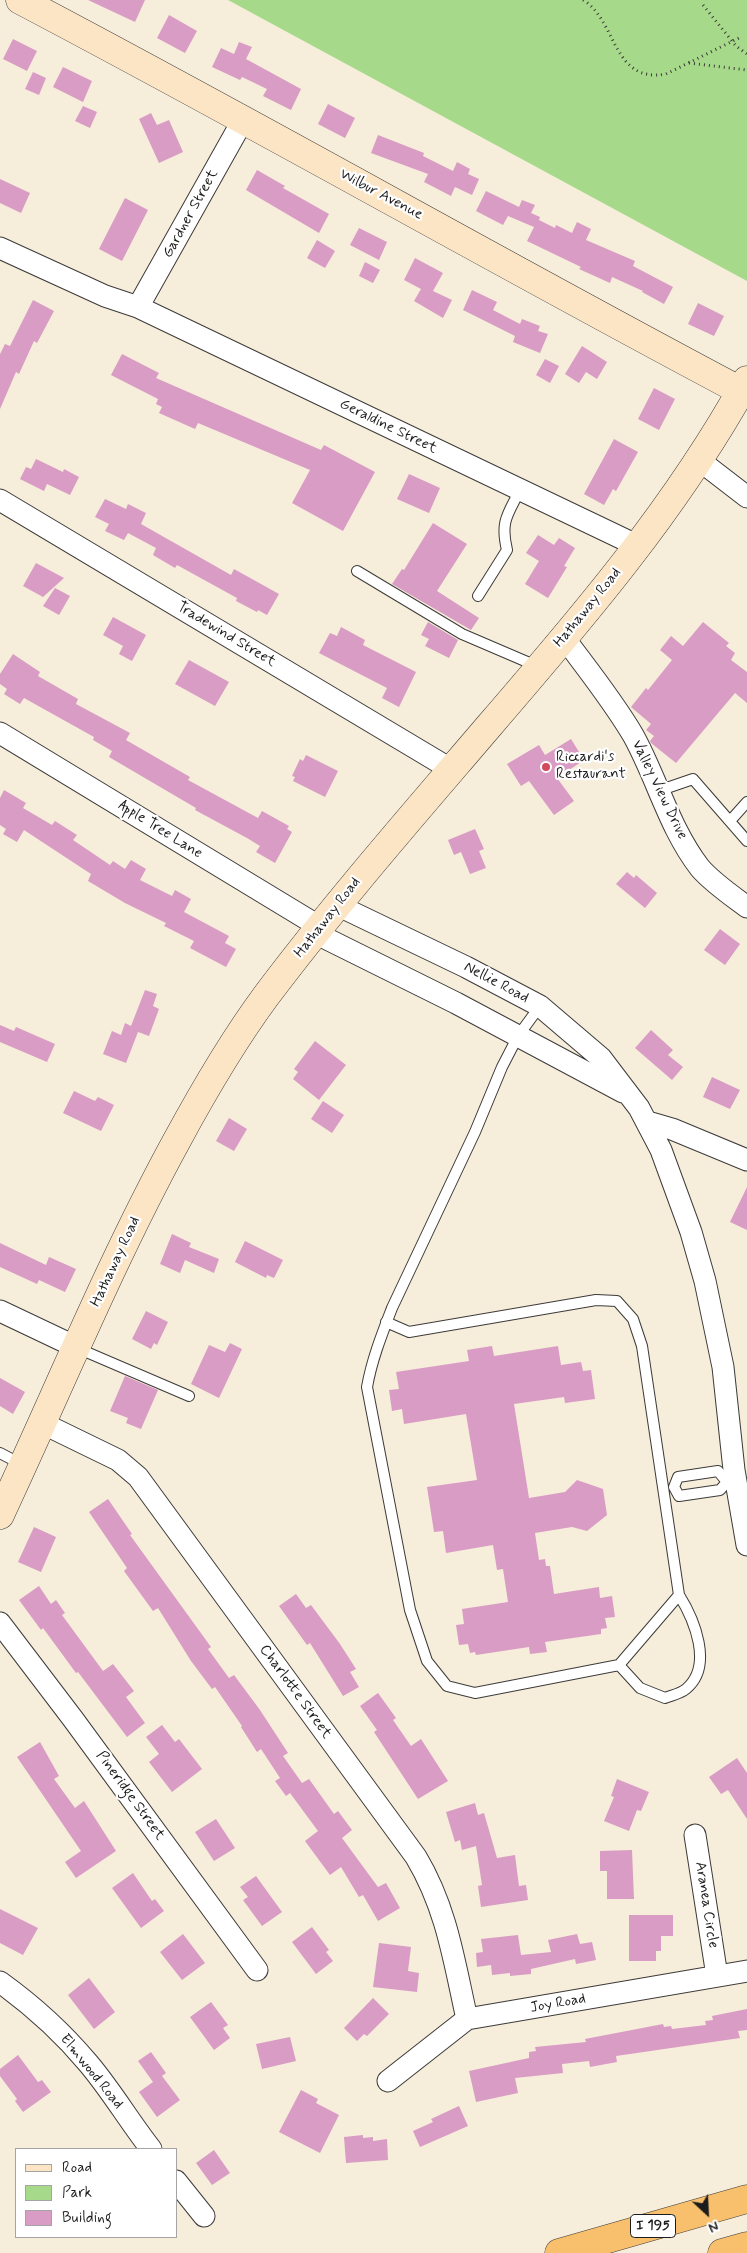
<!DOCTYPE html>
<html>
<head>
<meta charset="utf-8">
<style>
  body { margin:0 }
  #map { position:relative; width:747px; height:2253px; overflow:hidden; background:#f6eddb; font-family:Mynerve,sans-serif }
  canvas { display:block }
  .legend { position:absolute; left:15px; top:2148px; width:162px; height:90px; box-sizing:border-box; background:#fff; border:1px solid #a4a4a4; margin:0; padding:6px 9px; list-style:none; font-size:15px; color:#1c1c1c }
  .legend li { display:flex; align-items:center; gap:10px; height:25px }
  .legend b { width:25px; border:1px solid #a4a4a4 }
  .north { position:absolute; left:682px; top:2188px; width:50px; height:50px; -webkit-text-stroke:4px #fff; paint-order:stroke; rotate:155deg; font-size:14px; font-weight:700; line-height:20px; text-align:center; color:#1c1c1c }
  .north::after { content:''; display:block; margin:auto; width:18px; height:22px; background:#1c1c1c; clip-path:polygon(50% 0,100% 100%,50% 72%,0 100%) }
</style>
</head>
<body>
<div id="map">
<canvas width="747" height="2253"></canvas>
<ul class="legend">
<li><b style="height:6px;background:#fce5c4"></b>Road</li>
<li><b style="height:14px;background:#a6da8a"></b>Park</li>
<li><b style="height:14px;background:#d99cc4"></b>Building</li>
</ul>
<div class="north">N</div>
</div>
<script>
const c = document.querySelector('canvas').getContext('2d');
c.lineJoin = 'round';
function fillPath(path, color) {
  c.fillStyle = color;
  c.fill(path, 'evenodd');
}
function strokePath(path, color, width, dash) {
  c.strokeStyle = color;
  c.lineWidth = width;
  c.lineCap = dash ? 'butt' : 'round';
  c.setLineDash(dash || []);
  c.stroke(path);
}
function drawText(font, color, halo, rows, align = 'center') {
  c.font = font + ' Mynerve,sans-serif';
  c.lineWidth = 4.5;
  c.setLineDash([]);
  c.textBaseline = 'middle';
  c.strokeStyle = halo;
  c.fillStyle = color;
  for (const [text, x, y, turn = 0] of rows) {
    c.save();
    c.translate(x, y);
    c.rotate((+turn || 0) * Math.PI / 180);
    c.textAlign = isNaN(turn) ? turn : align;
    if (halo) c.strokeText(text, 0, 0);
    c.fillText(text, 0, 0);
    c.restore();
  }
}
fillPath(new Path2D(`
  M 228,0 L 747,0 L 747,281 Z`), '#a6da8a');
fillPath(new Path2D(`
  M 88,0 L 145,0 L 135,22 Z
  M 169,15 L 197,31 L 185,53 L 157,38 Z
  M 13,39 L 37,51 L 27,71 L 3,59 Z
  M 239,42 L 252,47 L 246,59 L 301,89 L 291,110 L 263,96 L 267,89 L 242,77 L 240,80 L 212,67 L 221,48 L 234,54 Z
  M 63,67 L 92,81 L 83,102 L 53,87 Z
  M 33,72 L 46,78 L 39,95 L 25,89 Z
  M 328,104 L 355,118 L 345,138 L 318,124 Z
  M 83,106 L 97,112 L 90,128 L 75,121 Z
  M 151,113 L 157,125 L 169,120 L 183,152 L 159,163 L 139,119 Z
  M 378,135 L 424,153 L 423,156 L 453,171 L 457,162 L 470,169 L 468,174 L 479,179 L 472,195 L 455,187 L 451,196 L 424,182 L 428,174 L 371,153 Z
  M 257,170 L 285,186 L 283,188 L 329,214 L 319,233 L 246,190 Z
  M 0,179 L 30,193 L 21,213 L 0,203 Z
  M 486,191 L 519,207 L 522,200 L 535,205 L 531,213 L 540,217 L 539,220 L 555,228 L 556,225 L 572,233 L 577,222 L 591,229 L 586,240 L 635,261 L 633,266 L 673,287 L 664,304 L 642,292 L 643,291 L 612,277 L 610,283 L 579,269 L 581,267 L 527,241 L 534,227 L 508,216 L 503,225 L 476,211 Z
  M 125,198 L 148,210 L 122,261 L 99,249 Z
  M 359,228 L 387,242 L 379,260 L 350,245 Z
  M 317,240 L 335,251 L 325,268 L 307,258 Z
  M 415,258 L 443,273 L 433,291 L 452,300 L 443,318 L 414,301 L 421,289 L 404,280 Z
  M 365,262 L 380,270 L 373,283 L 359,276 Z
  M 472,290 L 497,302 L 493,310 L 520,324 L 522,319 L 540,326 L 538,331 L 548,334 L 540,353 L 513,342 L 515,336 L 463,310 Z
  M 33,300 L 54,311 L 37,343 L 34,341 L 19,374 L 16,372 L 0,409 L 0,354 L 5,344 L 10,346 Z
  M 698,303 L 724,316 L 714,336 L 688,324 Z
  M 582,346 L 607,362 L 597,379 L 586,372 L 579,383 L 565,374 Z
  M 122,354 L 159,373 L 156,378 L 321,450 L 324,445 L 375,472 L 343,531 L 292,503 L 310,470 L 198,423 L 195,429 L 159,413 L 162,407 L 156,404 L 158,399 L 111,375 Z
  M 545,359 L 559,366 L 550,383 L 536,375 Z
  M 654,388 L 675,399 L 659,430 L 638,419 Z
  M 614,439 L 638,452 L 616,491 L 613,489 L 604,505 L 584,494 Z
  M 36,459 L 63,472 L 64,469 L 79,477 L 70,495 L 47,484 L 44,491 L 20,479 L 26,467 L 31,469 Z
  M 409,474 L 440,488 L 429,513 L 397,499 Z
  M 105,499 L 126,509 L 128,504 L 146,513 L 141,524 L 231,575 L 234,569 L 279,594 L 267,615 L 258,610 L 257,612 L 236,601 L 237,598 L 177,565 L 175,568 L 153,555 L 156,548 L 128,533 L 124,540 L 105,531 L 109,524 L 95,517 Z
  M 433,523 L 467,544 L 437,591 L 479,618 L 471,630 L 392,584 L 402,569 L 404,570 Z
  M 538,535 L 554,545 L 559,538 L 575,548 L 564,566 L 567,567 L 548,598 L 525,584 L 539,561 L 526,553 Z
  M 36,563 L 64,578 L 43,597 L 23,586 Z
  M 55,588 L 70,596 L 59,615 L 43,606 Z
  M 113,617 L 146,635 L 132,661 L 119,654 L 123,646 L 103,635 Z
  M 428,622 L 458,640 L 449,658 L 425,646 L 429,639 L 421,635 Z
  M 703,622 L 729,643 L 726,646 L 735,653 L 731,660 L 747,672 L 747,703 L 735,693 L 676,763 L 651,743 L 650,741 L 654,736 L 646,730 L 651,724 L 631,707 L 646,688 L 648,690 L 672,660 L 660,650 L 671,636 L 683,646 Z
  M 341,627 L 365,640 L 363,645 L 416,672 L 399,707 L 382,698 L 387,688 L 319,653 L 330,633 L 337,636 Z
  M 13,654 L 40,672 L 38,676 L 78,699 L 76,704 L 130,733 L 126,740 L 190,777 L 188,780 L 258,818 L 262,811 L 289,826 L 287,829 L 292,832 L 275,863 L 256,852 L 260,846 L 247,838 L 195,810 L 196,808 L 109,757 L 112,751 L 93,740 L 94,737 L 24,698 L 20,704 L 4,694 L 7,689 L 0,684 L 0,674 Z
  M 189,660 L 229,682 L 215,706 L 175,684 Z
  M 571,739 L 584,760 L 557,778 L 574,801 L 554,815 L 529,781 L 521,786 L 507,764 L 539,745 L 545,755 Z
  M 306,755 L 338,771 L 325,797 L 293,781 L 295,777 L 292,776 L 300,759 L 303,761 Z
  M 4,790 L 26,803 L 23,808 L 52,825 L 55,821 L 77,835 L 73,840 L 110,865 L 113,861 L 125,869 L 131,860 L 146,869 L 140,880 L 172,896 L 175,890 L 191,899 L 184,912 L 229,936 L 225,943 L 236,949 L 226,967 L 190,948 L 194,941 L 164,926 L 166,923 L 125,903 L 88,881 L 91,874 L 24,830 L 17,842 L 3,834 L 6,829 L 0,825 L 0,798 Z
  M 475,829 L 484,849 L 479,851 L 486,868 L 470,874 L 461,852 L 454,855 L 448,840 Z
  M 627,872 L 634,878 L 636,875 L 657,893 L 645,908 L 616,884 Z
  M 720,929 L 740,944 L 725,965 L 704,950 Z
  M 145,990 L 157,994 L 153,1006 L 159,1009 L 149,1036 L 138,1032 L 126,1063 L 103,1054 L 112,1031 L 121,1035 L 125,1023 L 131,1026 Z
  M 0,1025 L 14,1031 L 16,1027 L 55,1044 L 47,1062 L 0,1042 Z
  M 651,1030 L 673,1050 L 668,1055 L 683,1067 L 672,1080 L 635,1048 Z
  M 315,1041 L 346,1065 L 319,1100 L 293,1079 L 298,1072 L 294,1069 Z
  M 712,1077 L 740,1090 L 730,1109 L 703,1097 Z
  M 74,1091 L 95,1101 L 98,1097 L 114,1105 L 101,1131 L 63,1113 Z
  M 323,1101 L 344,1115 L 332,1133 L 311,1119 Z
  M 229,1118 L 247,1129 L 234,1151 L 216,1141 Z
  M 747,1187 L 747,1230 L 730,1222 Z
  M 172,1234 L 191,1243 L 189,1247 L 219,1259 L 214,1273 L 185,1260 L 180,1273 L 160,1264 Z
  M 245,1241 L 283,1260 L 274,1278 L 267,1275 L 266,1278 L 235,1262 Z
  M 0,1243 L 46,1265 L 49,1257 L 76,1269 L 65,1292 L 39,1280 L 37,1284 L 0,1267 Z
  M 146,1311 L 168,1322 L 157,1345 L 154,1343 L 151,1349 L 132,1339 Z
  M 230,1343 L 242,1349 L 219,1398 L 191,1384 L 209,1345 L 225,1352 Z
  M 492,1346 L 494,1356 L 558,1346 L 561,1365 L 581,1362 L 583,1371 L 591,1370 L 595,1399 L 565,1403 L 564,1397 L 514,1404 L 529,1498 L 565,1492 L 577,1480 L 603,1489 L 607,1515 L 587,1531 L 572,1527 L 535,1533 L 539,1560 L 545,1559 L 546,1566 L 550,1566 L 554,1594 L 599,1587 L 600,1598 L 612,1596 L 615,1617 L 605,1618 L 607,1628 L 601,1629 L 601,1634 L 545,1642 L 547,1652 L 530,1654 L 529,1647 L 476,1655 L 475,1652 L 470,1653 L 468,1644 L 459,1645 L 456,1625 L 464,1624 L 462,1609 L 508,1602 L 503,1569 L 497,1570 L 493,1545 L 446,1553 L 443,1531 L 434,1532 L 427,1487 L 477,1480 L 466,1414 L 404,1424 L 402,1409 L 392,1411 L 389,1390 L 399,1389 L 396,1372 L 469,1361 L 467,1350 Z
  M 125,1376 L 158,1390 L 141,1429 L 126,1423 L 128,1418 L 110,1411 Z
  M 0,1378 L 25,1392 L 13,1414 L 0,1406 Z
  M 108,1499 L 132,1534 L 130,1535 L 211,1647 L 208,1649 L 229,1678 L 234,1675 L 260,1710 L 288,1753 L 283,1756 L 302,1783 L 309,1779 L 334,1814 L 338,1811 L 352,1830 L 342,1838 L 378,1887 L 386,1883 L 400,1908 L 378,1921 L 363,1895 L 359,1897 L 341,1867 L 330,1875 L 305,1841 L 318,1831 L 290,1793 L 286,1796 L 275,1781 L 280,1778 L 261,1749 L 257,1752 L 241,1727 L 242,1726 L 215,1687 L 212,1689 L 191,1661 L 158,1608 L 153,1611 L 124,1571 L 127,1568 L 89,1512 Z
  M 34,1527 L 56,1537 L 41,1572 L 18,1562 Z
  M 39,1586 L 51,1604 L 56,1600 L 65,1613 L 62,1615 L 103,1671 L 113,1664 L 134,1691 L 126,1697 L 145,1723 L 127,1737 L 78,1672 L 76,1673 L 43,1628 L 41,1630 L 19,1600 Z
  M 296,1594 L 306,1608 L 311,1605 L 340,1644 L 356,1669 L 350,1672 L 359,1687 L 343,1696 L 310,1643 L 307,1645 L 279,1606 Z
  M 378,1693 L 396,1718 L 393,1720 L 411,1746 L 421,1739 L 448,1781 L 418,1799 L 374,1732 L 377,1730 L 360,1706 Z
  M 162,1725 L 175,1742 L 179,1739 L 202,1769 L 172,1792 L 149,1762 L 159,1754 L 146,1737 Z
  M 40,1742 L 59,1776 L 54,1779 L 75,1808 L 84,1801 L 116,1851 L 76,1878 L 65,1862 L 81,1851 L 17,1757 Z
  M 737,1758 L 747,1773 L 747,1819 L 728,1790 L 721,1794 L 709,1777 Z
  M 617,1779 L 649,1792 L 641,1811 L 637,1810 L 629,1831 L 604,1821 L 614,1797 L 611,1796 Z
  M 475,1803 L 478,1815 L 484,1813 L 497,1858 L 515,1855 L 519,1886 L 526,1885 L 528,1900 L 481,1907 L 478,1886 L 482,1885 L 476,1846 L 462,1850 L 460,1840 L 455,1842 L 446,1812 Z
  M 216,1819 L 235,1848 L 214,1861 L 195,1832 Z
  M 632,1850 L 634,1899 L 607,1899 L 607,1871 L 600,1871 L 600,1851 Z
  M 133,1873 L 152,1901 L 155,1899 L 164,1911 L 141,1928 L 112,1888 Z
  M 256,1876 L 282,1912 L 262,1926 L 243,1900 L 248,1897 L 240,1887 Z
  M 0,1909 L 38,1928 L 23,1955 L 0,1943 Z
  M 629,1915 L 673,1915 L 673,1936 L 661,1936 L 661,1951 L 656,1951 L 656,1961 L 629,1961 Z
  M 312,1927 L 329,1950 L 326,1952 L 333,1961 L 316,1974 L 292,1942 Z
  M 183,1934 L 205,1963 L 182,1980 L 160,1952 Z
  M 577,1934 L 580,1944 L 592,1942 L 596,1960 L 576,1964 L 575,1959 L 531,1969 L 531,1974 L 510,1976 L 510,1973 L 492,1975 L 491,1965 L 477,1967 L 476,1953 L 483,1952 L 481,1939 L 518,1935 L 521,1955 L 551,1952 L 548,1940 Z
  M 379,1943 L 411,1947 L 408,1971 L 419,1973 L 417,1992 L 373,1987 Z
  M 89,1978 L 115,2012 L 94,2029 L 68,1995 Z
  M 373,1998 L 389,2014 L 367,2036 L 364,2034 L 357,2041 L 344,2028 Z
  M 211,2002 L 228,2025 L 223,2028 L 230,2038 L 214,2050 L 190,2017 Z
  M 747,2009 L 747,2030 L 738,2031 L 740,2038 L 616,2056 L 617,2062 L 590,2067 L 589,2061 L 562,2064 L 563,2073 L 515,2078 L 518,2093 L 476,2102 L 469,2071 L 529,2058 L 529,2052 L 536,2051 L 535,2047 L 586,2042 L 585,2039 L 663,2024 L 664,2027 L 671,2026 L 672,2029 L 706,2025 L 705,2021 L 713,2020 L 712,2016 Z
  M 290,2037 L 296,2061 L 262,2069 L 256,2044 Z
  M 151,2052 L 166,2073 L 162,2076 L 180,2100 L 157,2117 L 139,2092 L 153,2082 L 138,2061 Z
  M 18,2055 L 38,2082 L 42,2080 L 51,2092 L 23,2112 L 15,2101 L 17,2099 L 0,2076 L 0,2069 Z
  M 301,2090 L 318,2099 L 316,2103 L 339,2115 L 320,2153 L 279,2132 Z
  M 459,2106 L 468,2126 L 420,2147 L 413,2131 L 433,2122 L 431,2119 Z
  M 363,2135 L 363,2138 L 373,2137 L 373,2141 L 387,2139 L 388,2160 L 346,2163 L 344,2137 Z
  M 214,2150 L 230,2173 L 212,2185 L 196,2163 Z`), '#d99cc4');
const lane = new Path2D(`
  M 357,571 L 462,634 L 539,667
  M 478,596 L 507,550 C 500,521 508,514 520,490
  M 658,791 L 693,779 L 747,841
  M 730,821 L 747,802
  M 386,1322 L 409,1332 L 596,1300 L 617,1301 L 633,1319 L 642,1346 L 679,1595 L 619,1665 L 475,1693 L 447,1686 L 427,1661 L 410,1610 L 367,1387 C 372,1359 382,1334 392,1308 L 475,1132 L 502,1067 L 518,1036 L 540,1006
  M 77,1348 L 189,1396
  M 0,1453 L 21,1464
  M 674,1487 L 679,1496 L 720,1490 L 727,1482 L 736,1481
  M 674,1487 L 678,1477 L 718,1471 L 727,1482
  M 619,1665 L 640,1688 L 665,1698 C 672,1695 680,1694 686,1689 C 714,1666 694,1619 679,1595`);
const street = new Path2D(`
  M 0,248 L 105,296 L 138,307 L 638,546
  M 138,307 L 243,120
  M 699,460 L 747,497
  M 0,500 L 452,770
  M 565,639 C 588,670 613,701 633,735 C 657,778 669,828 700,868 C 713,883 731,895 747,907
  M 0,733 L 320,927
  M 337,905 L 466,967 L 540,1006 L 601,1058 L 639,1108 L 661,1150 L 691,1232 L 705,1281 L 723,1367 L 734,1470 L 747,1545
  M 315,933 L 456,1003 L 623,1092
  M 648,1122 L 672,1129 L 747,1160
  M 0,1311 L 76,1347
  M 42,1423 L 118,1460 L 138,1477 L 416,1857 C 447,1909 454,1961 467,2019
  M 0,1623 L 73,1719 L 257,1970
  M 695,1835 L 717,1976
  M 0,1982 C 32,2005 62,2032 88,2063 C 111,2090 129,2121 151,2149
  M 388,2081 L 467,2019 L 747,1971
  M 176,2181 L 204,2216`);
const secondary = new Path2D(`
  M 20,0 C 262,127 499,263 741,391
  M 0,1515 C 58,1391 110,1263 176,1142 C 203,1092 232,1042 266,996 C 336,903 413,815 489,726 C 583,617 677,507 747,380`);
const highway = new Path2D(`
  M 559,2253 L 747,2199
  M 722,2253 L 747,2246`);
strokePath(lane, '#3d3b39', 12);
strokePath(street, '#3d3b39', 23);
strokePath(secondary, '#3d3b39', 29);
strokePath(highway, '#3d3b39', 29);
strokePath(new Path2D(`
  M 583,0 C 617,20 612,84 666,74 L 741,37
  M 703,5 L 736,46 L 747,54
  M 689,63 L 747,70`), '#3d3b39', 3, [1, 4]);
strokePath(lane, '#fff', 10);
strokePath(street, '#fff', 21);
strokePath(secondary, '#fce5c4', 28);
strokePath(highway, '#f8bf6c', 28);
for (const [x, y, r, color] of [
  [546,767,5,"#d1495b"]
]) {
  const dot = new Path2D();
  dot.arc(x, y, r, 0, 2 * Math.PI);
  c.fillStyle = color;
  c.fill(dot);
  strokePath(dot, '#fff', 2);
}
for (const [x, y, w] of [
  [653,2226,45]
]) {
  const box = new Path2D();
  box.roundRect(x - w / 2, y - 11.5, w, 23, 4);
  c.fillStyle = '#fff';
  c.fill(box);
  strokePath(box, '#1c1c1c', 1);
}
drawText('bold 14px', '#1c1c1c', null, [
  ["I 195",653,2226]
]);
drawText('15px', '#1c1c1c', '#fff', [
  ["Wilbur Avenue",381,195,28],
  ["Gardner Street",191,214,-61],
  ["Geraldine Street",388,427,26],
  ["Hathaway Road",588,608,-51],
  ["Tradewind Street",226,635,31],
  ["Valley View Drive",659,790,64],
  ["Apple Tree Lane",160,830,32],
  ["Hathaway Road",328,918,-52],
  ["Nellie Road",496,983,28],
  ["Hathaway Road",116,1262,-65],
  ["Charlotte Street",295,1692,54],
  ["Pineridge Street",130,1796,54],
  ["Aranea Circle",706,1905,81],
  ["Joy Road",558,2004,-10],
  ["Elmwood Road",91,2072,51]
]);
drawText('15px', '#1c1c1c', '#fff', [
  ["Riccardi's",556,758],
  ["Restaurant",556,775]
], 'left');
</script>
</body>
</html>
